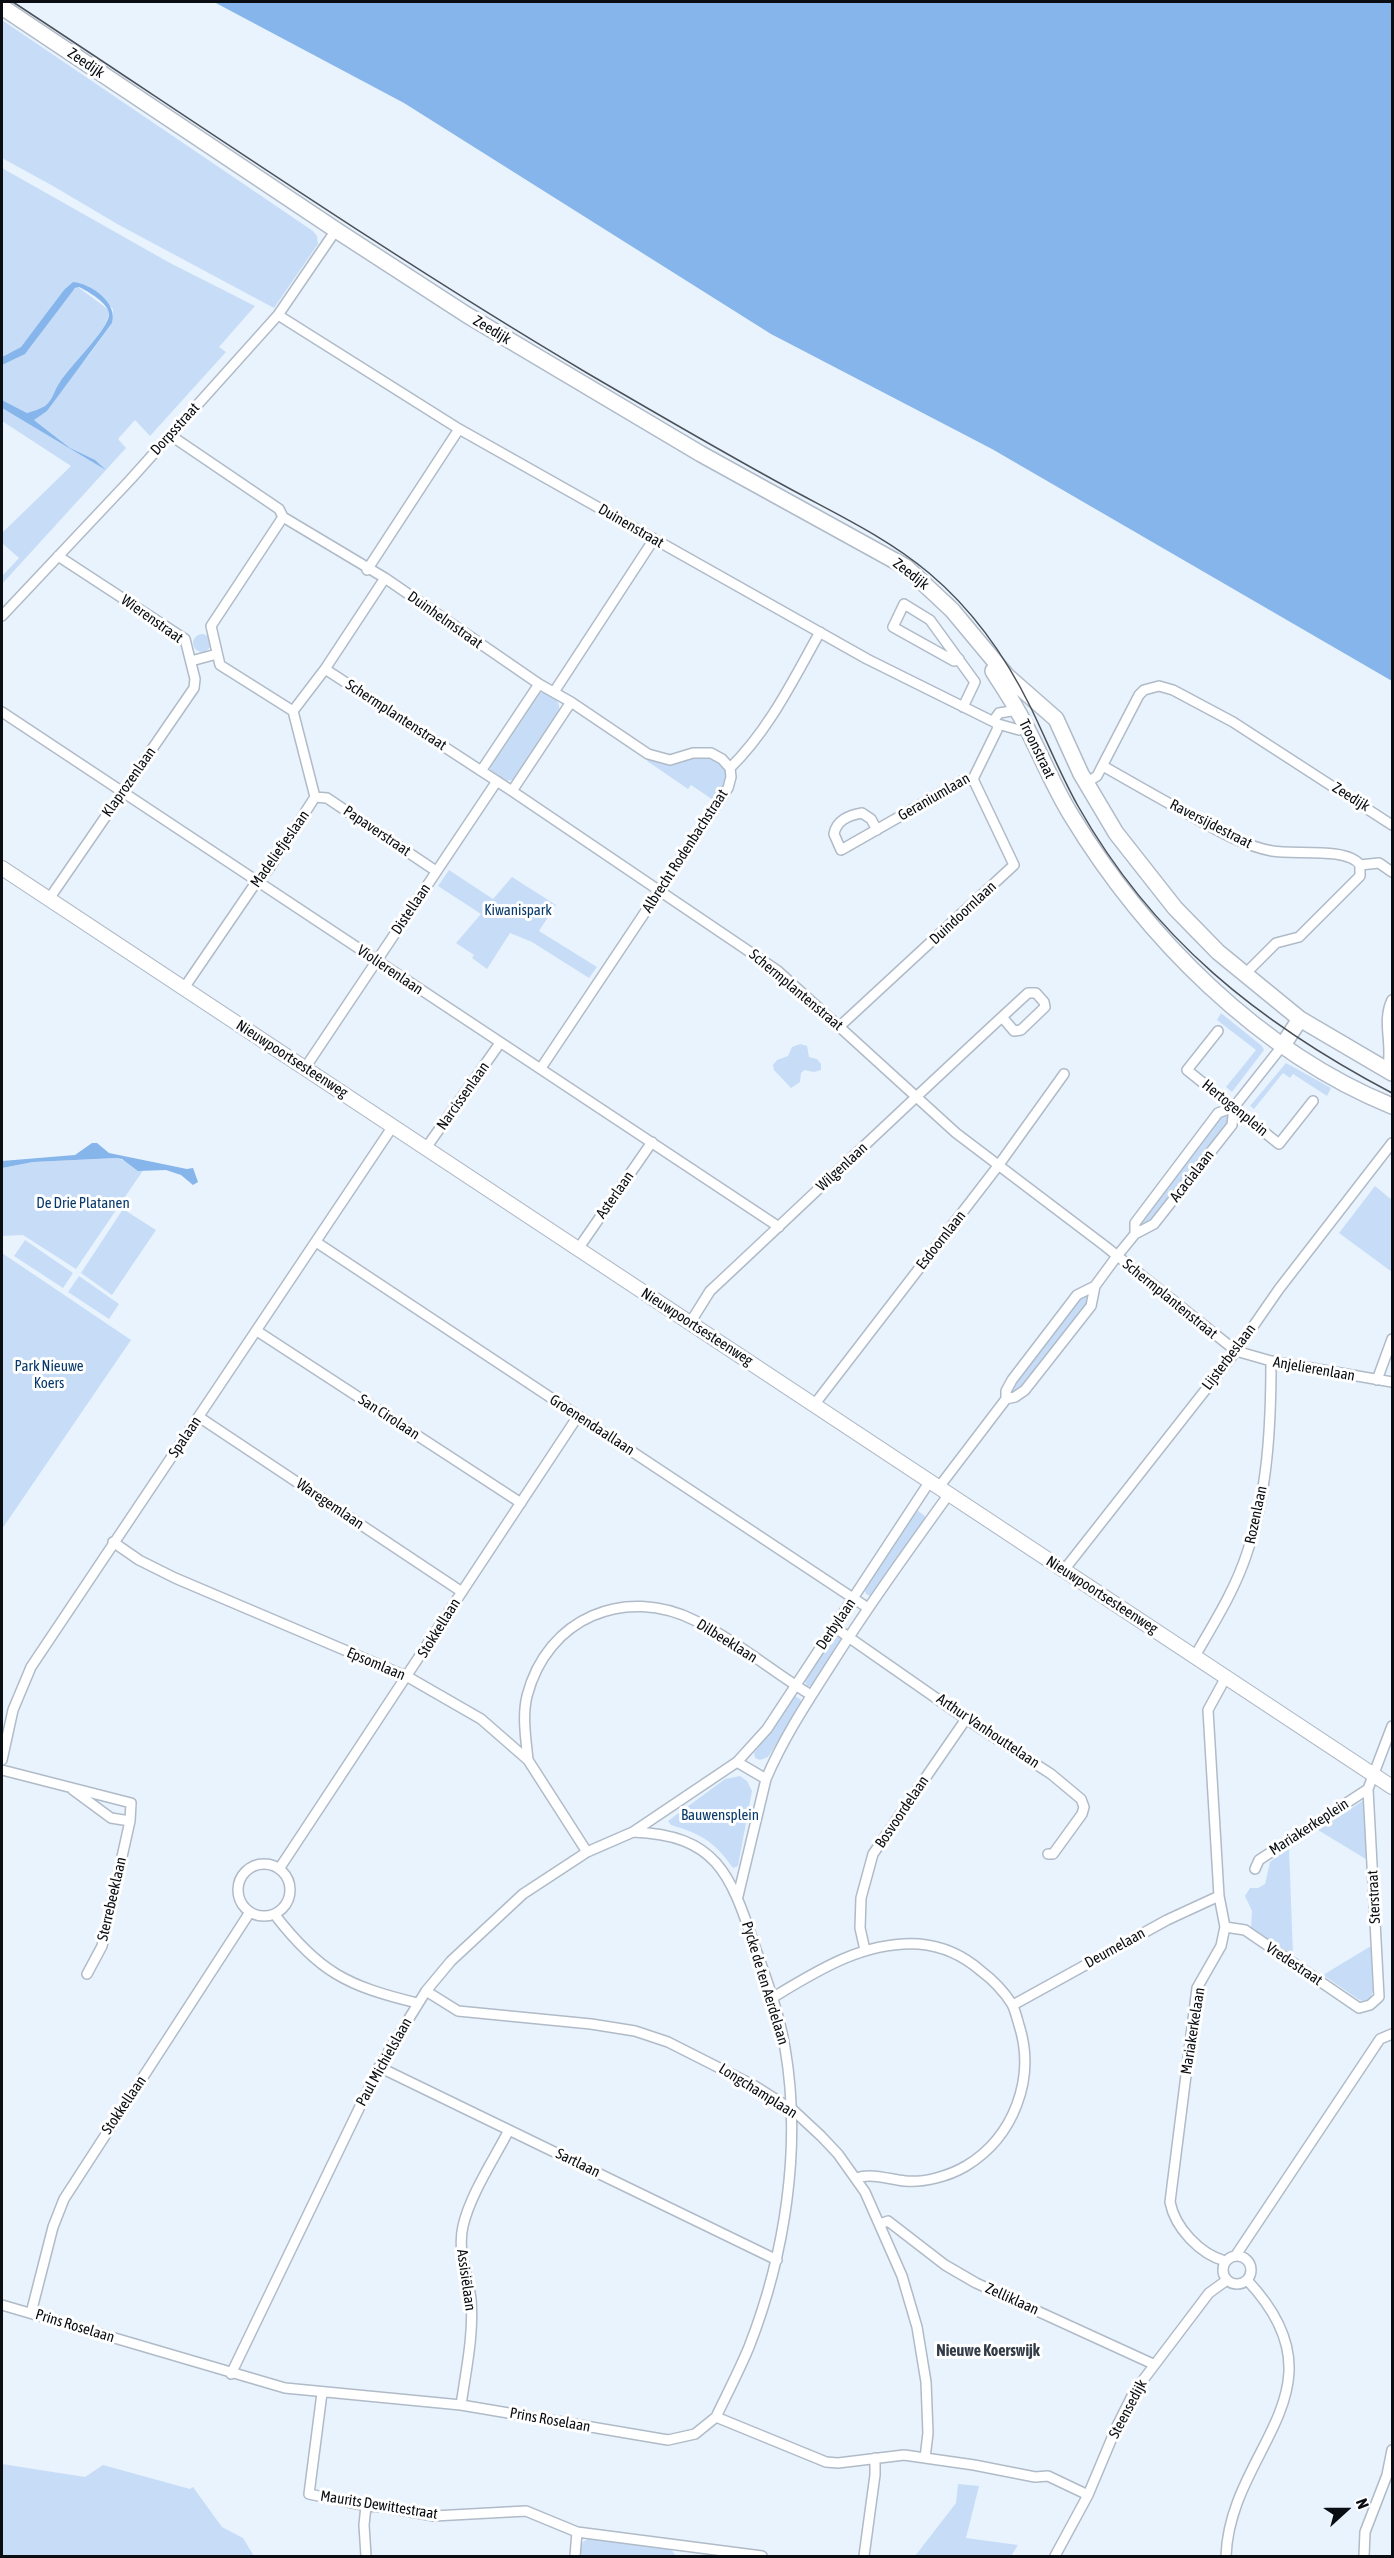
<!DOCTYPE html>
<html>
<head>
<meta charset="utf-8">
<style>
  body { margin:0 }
  #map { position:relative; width:1394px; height:2558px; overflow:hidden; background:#e9f3fe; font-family:"Asap Condensed",sans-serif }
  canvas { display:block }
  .frame { position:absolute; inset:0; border:3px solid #0a0e12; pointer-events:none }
  .north { position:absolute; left:1316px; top:2480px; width:60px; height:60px; -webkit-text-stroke:4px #fff; paint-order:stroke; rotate:69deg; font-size:16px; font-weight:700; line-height:24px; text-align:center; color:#0a0e12 }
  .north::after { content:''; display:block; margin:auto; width:21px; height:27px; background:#0a0e12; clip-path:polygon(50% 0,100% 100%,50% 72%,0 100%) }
</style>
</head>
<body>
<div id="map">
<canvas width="1394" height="2558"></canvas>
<div class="frame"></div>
<div class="north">N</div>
</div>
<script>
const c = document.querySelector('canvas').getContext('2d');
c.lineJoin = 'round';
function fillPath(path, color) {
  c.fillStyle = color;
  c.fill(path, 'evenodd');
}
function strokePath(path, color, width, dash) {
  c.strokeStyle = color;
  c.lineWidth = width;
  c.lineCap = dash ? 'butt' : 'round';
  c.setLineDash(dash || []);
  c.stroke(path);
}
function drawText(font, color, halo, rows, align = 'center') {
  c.font = font + ' "Asap Condensed",sans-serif';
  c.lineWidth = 6;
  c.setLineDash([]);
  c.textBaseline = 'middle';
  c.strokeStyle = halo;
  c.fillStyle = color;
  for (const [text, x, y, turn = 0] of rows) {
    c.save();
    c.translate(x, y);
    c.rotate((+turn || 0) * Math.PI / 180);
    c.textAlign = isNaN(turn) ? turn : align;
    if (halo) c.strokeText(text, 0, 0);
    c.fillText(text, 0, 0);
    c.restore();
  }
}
fillPath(new Path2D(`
  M 2,20 L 313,231 L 317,236 L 318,244 L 274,308 L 119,225 L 53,186 L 2,158 Z
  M 2,168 L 170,263 L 255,306 L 219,347 L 226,352 L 150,436 L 135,420 L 118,439 L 126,448 L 2,584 L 2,576 L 19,558 L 2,543 L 2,533 L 71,466 L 2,421 L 2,408 L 106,469 L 70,448 L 33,419 L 47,411 L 63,386 L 89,355 L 112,323 L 113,309 L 89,287 L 73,282 L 21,347 L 2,357 Z
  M 78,287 L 109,310 C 111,329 70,365 60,382 C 54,390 53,400 45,406 C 40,409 33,411 27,413 L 2,400 L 2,365 C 9,360 20,358 26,352 C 40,338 63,292 78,287 Z
  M193 643a9 9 0 1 1 18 0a9 9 0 1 1-18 0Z
  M 539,693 C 551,692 562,701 559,713 L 515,780 L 503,781 L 491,773 L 490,765 L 536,694 Z
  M 711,755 C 733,773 729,780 716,802 L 691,785 L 688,789 L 647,761 L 649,757 Z
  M 449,870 L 493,899 L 512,877 L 556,905 L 539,931 L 597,967 L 589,978 L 532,942 L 510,933 L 487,969 L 472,958 L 474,955 L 456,943 L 481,914 L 438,886 Z
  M 1221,1013 L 1262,1046 L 1264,1050 L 1232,1092 L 1226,1087 L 1256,1050 L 1217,1020 Z
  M 800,1044 L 807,1046 L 809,1057 L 817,1059 L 821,1064 L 821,1070 L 814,1072 L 804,1070 L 801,1073 L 800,1082 L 791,1088 L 774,1070 L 773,1065 L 777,1060 L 788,1056 L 792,1047 Z
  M 1286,1063 L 1331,1088 L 1327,1096 L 1293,1074 L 1290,1078 L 1283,1073 L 1254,1109 L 1250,1106 Z
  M 1230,1112 L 1228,1123 L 1152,1220 L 1148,1224 L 1142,1226 L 1141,1222 L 1219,1120 Z
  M 116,1158 C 127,1160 133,1168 144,1169 L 76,1269 L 23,1235 L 2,1236 L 2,1168 L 33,1162 Z
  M 1375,1186 L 1392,1200 L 1392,1272 L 1339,1233 Z
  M 123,1209 L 156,1230 L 112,1295 L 81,1273 Z
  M 25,1240 L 73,1273 L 63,1288 L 14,1256 Z
  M 2,1253 L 131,1340 L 2,1529 Z
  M 79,1276 L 119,1304 L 109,1319 L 68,1292 Z
  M 1091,1292 L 1089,1301 L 1020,1388 L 1012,1392 L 1012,1388 L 1081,1297 Z
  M 916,1509 L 927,1518 L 886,1579 L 870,1596 L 866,1594 L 864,1588 Z
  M 838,1637 L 842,1640 L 814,1686 L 807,1686 L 804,1679 L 831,1638 Z
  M 795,1696 L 800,1699 L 802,1704 L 768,1757 L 760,1760 L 755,1758 L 754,1753 L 792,1698 Z
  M 740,1776 L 747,1781 L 752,1791 L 738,1866 L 733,1868 C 714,1841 701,1834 671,1825 L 668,1821 L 725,1779 Z
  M 1364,1800 L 1366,1801 L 1369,1861 L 1318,1830 Z
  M 1289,1848 L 1293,1955 L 1251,1928 L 1252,1911 L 1245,1896 L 1250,1888 L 1258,1888 L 1265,1884 L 1270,1862 Z
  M 1371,1946 L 1373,1991 L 1370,1999 L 1362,2001 L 1358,1999 L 1323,1975 Z
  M 2,2464 L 85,2477 L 103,2465 L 190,2489 L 193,2487 L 222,2527 L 243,2538 L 254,2556 L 2,2556 Z
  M 958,2484 L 979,2486 L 966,2538 L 1018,2545 L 1011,2556 L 915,2556 L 956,2503 Z
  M 590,2538 L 671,2549 L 676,2556 L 580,2556 L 581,2543 Z`), '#c7ddf7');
fillPath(new Path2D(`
  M 214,2 L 1392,2 L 1392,681 L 992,449 L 771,334 L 404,103 Z
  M 73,282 C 92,284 118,303 112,323 L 47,411 L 34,420 L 70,448 L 95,460 L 106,470 L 2,408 L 2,400 L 27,413 C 33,411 40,409 45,406 C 53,400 54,390 60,382 C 68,368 110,328 109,314 C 109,303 87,291 79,287 L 75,288 L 25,354 L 2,365 L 2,357 L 21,347 L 64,290 Z
  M 92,1143 L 97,1143 L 109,1153 L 187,1169 L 193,1168 L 198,1182 L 193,1185 L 181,1175 L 166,1170 L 138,1171 L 122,1159 L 116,1158 L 33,1162 L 2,1168 L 2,1161 L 75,1155 Z`), '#86b5eb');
const minor = new Path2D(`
  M 278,315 L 459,429 L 867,659 L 998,724 L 1019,730 L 1026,728
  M 170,435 L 279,509 L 283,517 L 385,578 L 539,684 L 571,702 L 648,754 L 670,760 L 693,753 L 711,753 L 722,759 L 730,768
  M 283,517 L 211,626 L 220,665 L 293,711
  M 367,570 L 459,429
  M 2,616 L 130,480 L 278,315 L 336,230
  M 959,659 L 954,661 L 893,627 L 904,604 L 930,620 L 975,682 L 963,707
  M 191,661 L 217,654
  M 325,669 L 512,791 L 778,971 L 956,1133 L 1105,1246 L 1236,1351 L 1271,1361 L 1392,1382
  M 554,692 L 654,539
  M 2,712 L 779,1227
  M 994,720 L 999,713 L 1018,710
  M 1103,766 C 1131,782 1159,798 1188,814 C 1215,829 1241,845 1272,851 C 1294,855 1348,847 1360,865
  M 481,771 L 539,684
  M 1086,783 L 1097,776 L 1139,695 L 1144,690 L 1159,686 L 1173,690 L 1233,722 L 1392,825
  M 512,791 L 571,702
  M 315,797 L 327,798 L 436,871
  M 877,830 L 871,819 L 862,813 C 849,815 836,821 834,834 L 841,850 L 962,781 L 973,779 L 997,730 L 998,724
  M 1360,865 L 1379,863 L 1392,872
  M 49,899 L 194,688 L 195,679 L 185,639 L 58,556
  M 1244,975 L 1276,943 L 1299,937 L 1360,876 L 1360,865
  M 184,988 L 257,881 L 268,870 L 315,797 L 293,711 L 325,669 L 385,578
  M 840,1026 L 1014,865 L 973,779
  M 1218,1031 L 1187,1070 L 1279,1144 L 1313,1101
  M 305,1068 L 497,781
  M 541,1068 L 728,788 L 731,777 L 730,768 C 769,730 793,680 820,632
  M 1387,1071 C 1394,1047 1381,1022 1392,1000
  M 426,1148 L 500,1043
  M 1135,1234 L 1135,1223 L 1141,1215 L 1218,1113 L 1234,1107 L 1283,1045
  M 316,1242 L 868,1608
  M 578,1249 L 652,1142
  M 690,1323 L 710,1291 C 816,1192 921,1091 1028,993 L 1036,993 L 1044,1002 L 1045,1007 L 1021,1030 L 1014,1031 L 1002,1017
  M 257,1331 L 521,1503
  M 1377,1380 L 1392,1339
  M 1006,1399 L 1015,1397 L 1025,1390 L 1091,1306 L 1095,1286 L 1117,1256 L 1135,1234 L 1154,1224 L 1232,1125 L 1234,1107
  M 814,1405 L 998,1166 L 1064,1074
  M 199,1417 L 462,1592
  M 939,1487 L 1006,1399 L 1006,1391 L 1012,1380 L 1077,1295 L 1095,1286
  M 113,1542 L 139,1560 L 175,1578 L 408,1677 L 481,1719 L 528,1760 L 587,1852
  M 1064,1570 L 1236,1351 L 1279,1289 L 1392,1143
  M 834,1627 L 966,1719 L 1051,1774 L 1081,1799 L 1084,1807 L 1082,1814 L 1053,1854 L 1048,1854
  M 1195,1656 C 1214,1623 1235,1590 1247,1553 C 1268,1492 1271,1424 1271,1361
  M 2,1760 L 13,1710 L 31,1667 L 393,1126
  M 528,1760 C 526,1740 522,1716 527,1696 C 547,1618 625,1585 696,1621 C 737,1641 773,1672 811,1695
  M 737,1762 L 767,1729 L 930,1481
  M 2,1770 L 131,1803 L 130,1821 L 102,1946 L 87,1974
  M 766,1779 C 783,1739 806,1704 829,1668 C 867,1608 908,1551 949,1494
  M 73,1790 L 111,1818 L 130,1821
  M 633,1832 C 716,1835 730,1873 754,1944 C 766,1978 779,2012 785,2048 C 802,2147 785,2255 749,2347 C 739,2371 727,2394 716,2417
  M238 1890a26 26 0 1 1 52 0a26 26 0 1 1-52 0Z
  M 279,1869 L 578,1416
  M 1255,1869 L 1259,1860 L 1368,1789
  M 275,1915 C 319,1972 347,1986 417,2003
  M 1225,1927 L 1245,1930 L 1359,2008 L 1370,2005 L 1379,1997 L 1368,1789 L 1392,1726
  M 865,1950 L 860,1928 L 861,1898 L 873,1854 L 966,1719
  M 426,1991 L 458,2011 L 591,2024 L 635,2031 L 668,2042 L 755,2086 L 793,2110 L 821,2136 L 838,2154 L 865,2192 L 902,2276 L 917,2327 L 926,2382 L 928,2433 L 925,2458
  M 772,1998 C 818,1970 864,1941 919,1944 C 942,1946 964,1956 981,1971 C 993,1980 1003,1990 1012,2004 C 1015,2010 1017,2018 1019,2025 C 1036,2078 1014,2137 966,2166 C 949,2176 924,2183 905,2181 C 888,2179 872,2173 856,2178
  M 1013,2005 L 1167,1920 L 1219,1896
  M 379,2067 L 777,2260
  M 880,2224 L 888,2221 L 945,2265 L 976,2283 L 1153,2364
  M 1236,2255 L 1380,2039 L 1392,2034
  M1223 2270a14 14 0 1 1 28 0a14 14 0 1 1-28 0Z
  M 1225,2261 C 1200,2254 1175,2228 1170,2202 L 1197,1988 L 1221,1946 L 1225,1927 L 1219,1896 L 1208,1710 L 1226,1677
  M 2,2305 L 285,2388 L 461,2405 L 668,2440 L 695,2434 L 716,2417 L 826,2462 L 838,2463 L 904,2455 L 974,2465 L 1035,2477 L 1048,2476 L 1088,2495
  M 31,2313 L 53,2227 L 64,2199 L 250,1912
  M 231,2374 L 379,2067 L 426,1991 L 451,1961 L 523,1894 L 587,1852 L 633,1832 L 737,1762 L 766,1779 L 738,1896
  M 322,2393 L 309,2494 L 366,2506 L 383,2507 L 434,2516 L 526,2511 L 577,2532 L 762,2556
  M 461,2405 C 466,2370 474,2334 471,2299 C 468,2274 457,2252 463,2226 C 470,2195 494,2159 509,2130
  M 366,2506 L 364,2525 L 366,2556
  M 575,2556 L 577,2532
  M 864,2556 L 875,2475 L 875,2458
  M 1055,2556 L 1088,2495 L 1117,2426 L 1134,2392 L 1209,2293 L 1227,2280
  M 1226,2556 C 1230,2448 1351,2390 1247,2280
  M 1364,2556 L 1365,2532 L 1387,2475 L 1392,2450`);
const secondary = new Path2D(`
  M 2,868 L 1392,1787`);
const primary = new Path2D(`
  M 2,7 L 336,230 L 467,315 L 701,454 L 906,567 L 952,610 L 1007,676 L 1056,719 L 1081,774 L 1116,833 L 1175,908 L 1218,952 L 1300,1019 L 1392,1073
  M 993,671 C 1001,684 1010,697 1017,710 C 1037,744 1050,781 1071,815 C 1145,937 1259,1052 1392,1106
  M 1283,1045 L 1300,1019`);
strokePath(minor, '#b0bbc8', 12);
strokePath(secondary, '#b0bbc8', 16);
strokePath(primary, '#b0bbc8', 18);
strokePath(minor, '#fff', 9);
strokePath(secondary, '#fff', 14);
strokePath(primary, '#fff', 15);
strokePath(new Path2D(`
  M 13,2 C 203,127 391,257 587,373 C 652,411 717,449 783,485 C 832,512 885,536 929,573 C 973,610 1006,657 1031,708 C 1047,741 1060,774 1078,806 C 1153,939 1259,1023 1392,1093`), '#4c5258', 1.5);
drawText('15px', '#0a0e12', '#fff', [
  ["Zeedijk",86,63,34],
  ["Zeedijk",492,330,31],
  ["Dorpsstraat",175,429,-48],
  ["Duinenstraat",631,526,30],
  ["Zeedijk",911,574,38],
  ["Wierenstraat",152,619,35],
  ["Duinhelmstraat",445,620,35],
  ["Schermplantenstraat",396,715,33],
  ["Troonstraat",1037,749,64],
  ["Klaprozenlaan",129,782,-55],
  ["Geraniumlaan",934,797,-30],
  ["Zeedijk",1351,797,32],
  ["Raversijdestraat",1211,824,27],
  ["Papaverstraat",377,831,34],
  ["Madeliefjeslaan",280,849,-55],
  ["Albrecht Rodenbachstraat",685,851,-57],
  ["Distellaan",411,909,-56],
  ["Duindoornlaan",963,913,-43],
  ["Violierenlaan",390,970,34],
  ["Schermplantenstraat",796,990,40],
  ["Nieuwpoortsesteenweg",292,1059,33],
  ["Narcissenlaan",463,1096,-55],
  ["Hertogenplein",1235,1108,39],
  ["Wilgenlaan",842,1167,-43],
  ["Acacialaan",1192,1176,-52],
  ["Asterlaan",615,1195,-55],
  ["Esdoornlaan",941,1240,-52],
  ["Schermplantenstraat",1170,1299,39],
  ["Nieuwpoortsesteenweg",697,1327,33],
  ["Lijsterbeslaan",1229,1357,-53],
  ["Anjelierenlaan",1314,1369,10],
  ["San Cirolaan",389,1417,33],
  ["Groenendaallaan",592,1425,33],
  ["Spalaan",185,1437,-56],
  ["Waregemlaan",330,1504,34],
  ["Rozenlaan",1256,1515,-78],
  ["Nieuwpoortsesteenweg",1102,1595,33],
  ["Derbylaan",836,1624,-56],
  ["Stokkellaan",439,1628,-58],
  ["Dilbeeklaan",727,1641,32],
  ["Epsomlaan",376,1664,23],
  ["Arthur Vanhouttelaan",988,1731,34],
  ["Bosvoordelaan",902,1812,-56],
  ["Mariakerkeplein",1309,1827,-33],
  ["Sterstraat",1374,1897,-93],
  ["Sterrebeeklaan",112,1899,-77],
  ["Deurnelaan",1115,1948,-29],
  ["Vredestraat",1294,1964,34],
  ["Pycke de ten Aerdelaan",765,1983,73],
  ["Mariakerkelaan",1193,2031,-81],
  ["Paul Michielslaan",384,2062,-61],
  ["Longchamplaan",758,2091,32],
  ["Stokkellaan",124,2105,-56],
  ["Sartlaan",578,2163,26],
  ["Assisiëlaan",466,2280,82],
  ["Zelliklaan",1012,2299,24],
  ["Prins Roselaan",75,2326,17],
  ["Steensedijk",1128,2409,-62],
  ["Prins Roselaan",550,2420,10],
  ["Maurits Dewittestraat",379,2505,9]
]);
drawText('15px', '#073a6b', '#fff', [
  ["Kiwanispark",518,910],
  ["De Drie Platanen",83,1203],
  ["Park Nieuwe",49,1366],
  ["Koers",49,1383],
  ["Bauwensplein",720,1815]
]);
drawText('bold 16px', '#333c47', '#fff', [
  ["Nieuwe Koerswijk",988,2351]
]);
</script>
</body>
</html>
